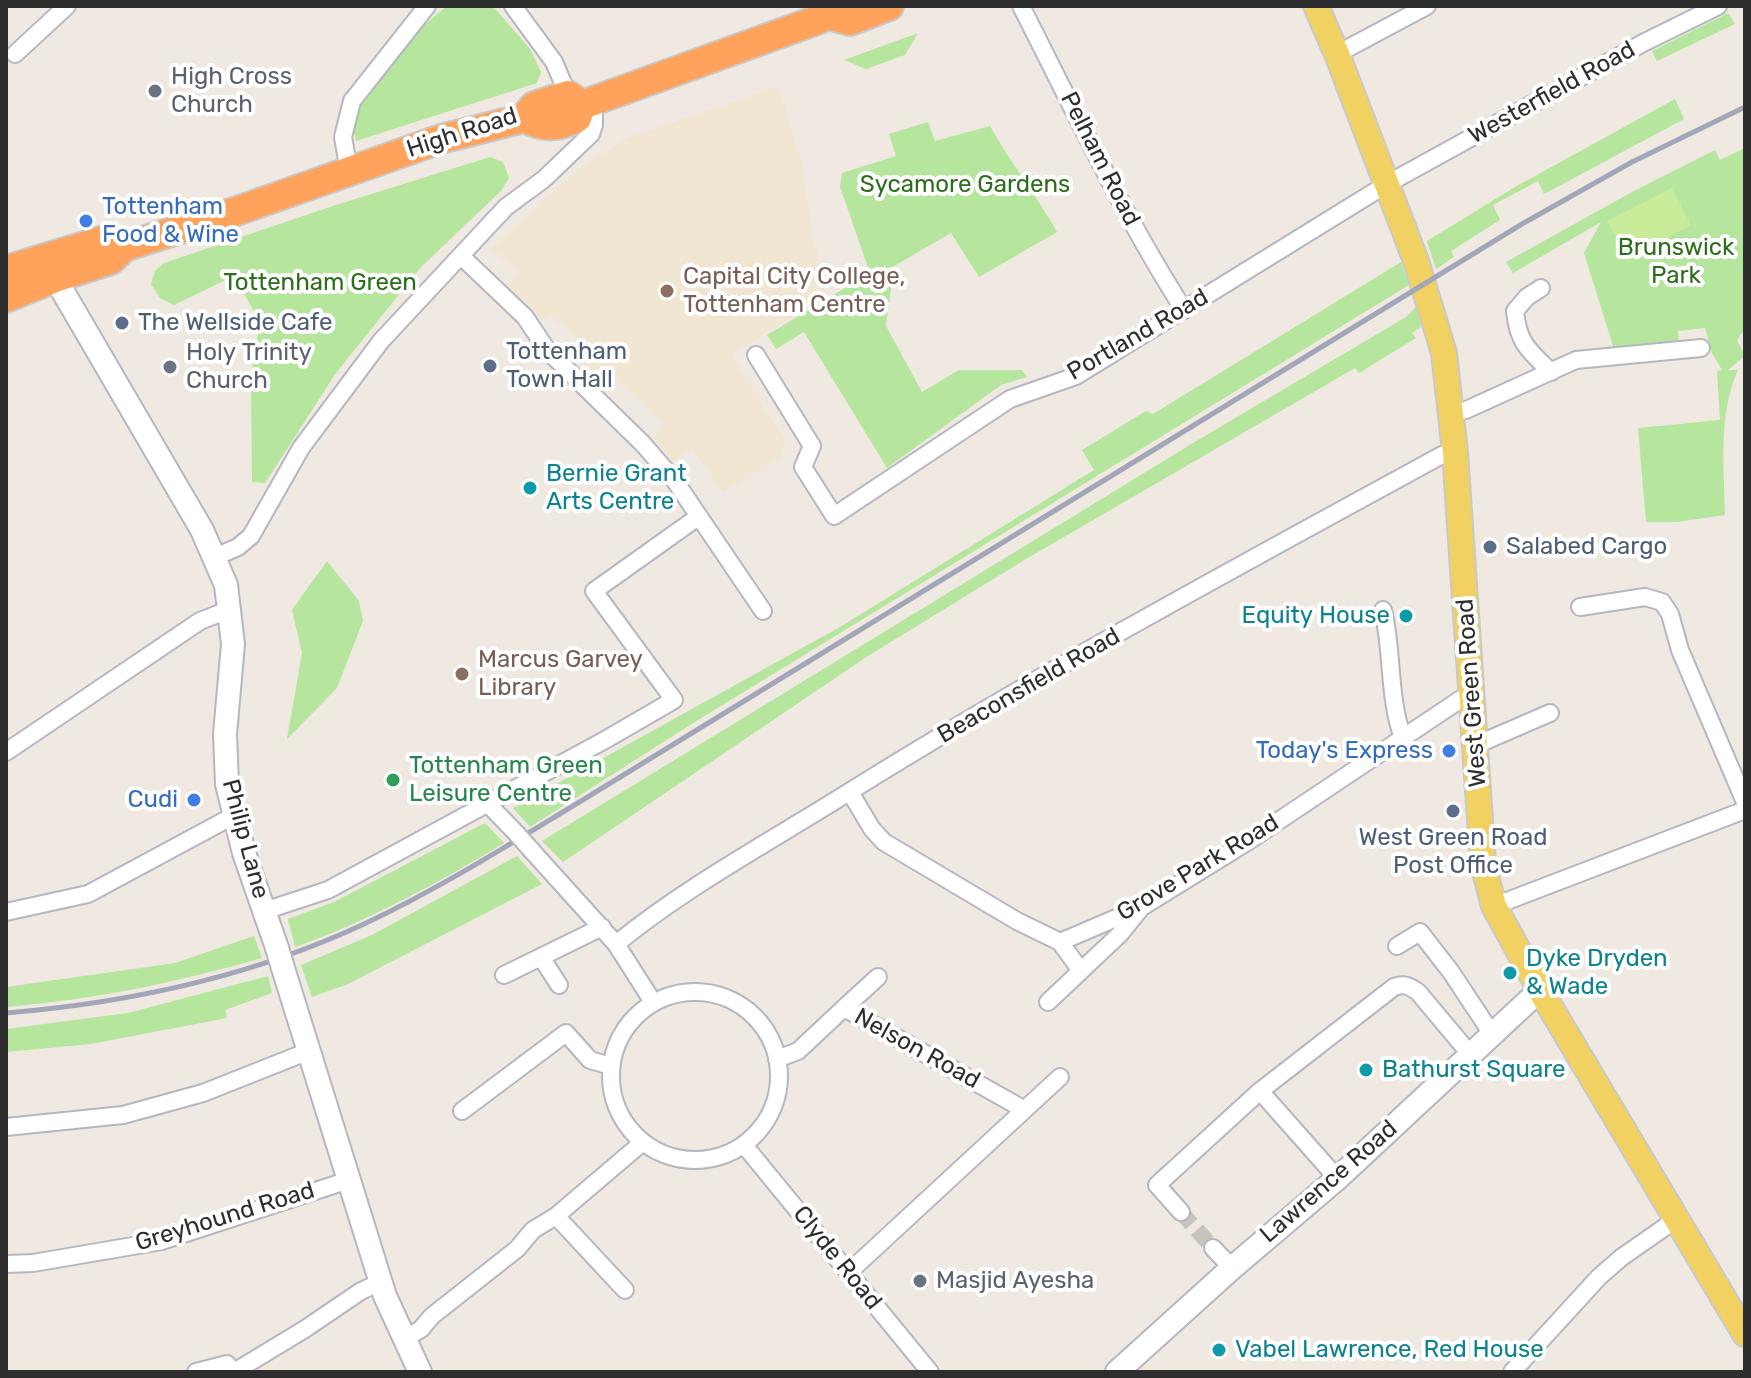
<!DOCTYPE html>
<html>
<head>
<meta charset="utf-8">
<style>
  body { margin:0 }
  #map { position:relative; width:1751px; height:1378px; overflow:hidden; background:#efe9e1; font-family:Rubik,sans-serif }
  canvas { display:block }
  .frame { position:absolute; inset:0; border:8px solid #2e2e2e; pointer-events:none }
</style>
</head>
<body>
<div id="map">
<canvas width="1751" height="1378"></canvas>
<div class="frame"></div>
</div>
<script>
const c = document.querySelector('canvas').getContext('2d');
c.lineJoin = 'round';
function fillPath(path, color) {
  c.fillStyle = color;
  c.fill(path, 'evenodd');
}
function strokePath(path, color, width, dash) {
  c.strokeStyle = color;
  c.lineWidth = width;
  c.lineCap = dash ? 'butt' : 'round';
  c.setLineDash(dash || []);
  c.stroke(path);
}
function drawText(font, color, halo, rows, align = 'center') {
  c.font = font + ' Rubik,sans-serif';
  c.lineWidth = 8;
  c.setLineDash([]);
  c.textBaseline = 'middle';
  c.strokeStyle = halo;
  c.fillStyle = color;
  for (const [text, x, y, turn = 0] of rows) {
    c.save();
    c.translate(x, y);
    c.rotate((+turn || 0) * Math.PI / 180);
    c.textAlign = isNaN(turn) ? turn : align;
    if (halo) c.strokeText(text, 0, 0);
    c.fillText(text, 0, 0);
    c.restore();
  }
}
fillPath(new Path2D(`
  M 779,86 L 803,168 L 812,231 L 827,295 L 731,355 L 785,440 L 782,456 L 723,492 L 693,449 L 672,462 L 654,438 L 665,423 L 617,378 L 607,388 L 569,352 L 579,340 L 550,315 L 543,321 L 505,287 L 518,272 L 491,248 L 579,168 L 628,138 Z`), '#f0e6d1');
fillPath(new Path2D(`
  M 447,6 L 493,6 L 530,49 L 541,72 L 537,83 L 356,141 C 355,134 351,124 353,117 C 360,87 422,25 447,6 Z
  M 1728,13 L 1735,24 L 1657,61 L 1652,51 Z
  M 918,33 L 905,55 L 866,69 L 844,60 Z
  M 1675,99 L 1684,119 L 1544,194 L 1538,181 L 1493,205 L 1500,220 L 1451,251 L 1454,257 L 1436,269 L 1427,241 L 1515,187 Z
  M 928,122 L 935,141 L 990,126 C 1011,163 1036,195 1057,232 L 979,277 L 951,233 L 894,266 L 886,326 L 922,392 L 959,370 L 1022,370 L 1027,377 L 1001,385 L 887,468 L 804,332 L 776,349 L 767,335 L 870,273 L 840,187 L 842,173 L 896,156 L 889,134 Z
  M 1745,148 L 1745,328 L 1737,340 L 1745,356 L 1728,370 L 1738,370 C 1718,414 1724,468 1725,515 L 1677,522 L 1646,522 L 1638,428 L 1720,420 L 1717,371 L 1722,370 L 1712,353 L 1705,328 L 1678,331 L 1679,344 L 1614,349 L 1584,253 L 1601,222 L 1513,273 L 1506,262 L 1632,192 L 1715,150 L 1720,160 Z
  M 490,157 L 503,162 L 509,178 L 501,191 L 421,267 L 336,373 L 265,483 L 252,482 L 251,376 L 260,322 L 234,276 L 174,305 L 160,298 L 151,284 L 155,271 L 164,263 L 336,205 Z
  M 1401,262 L 1409,285 L 698,720 L 541,820 L 530,827 L 513,808 L 840,627 L 1094,470 L 1082,450 L 1146,411 L 1153,414 Z
  M 1416,307 L 1421,327 L 1412,333 L 1416,338 L 1359,373 L 1355,368 L 1026,559 L 868,656 L 563,862 L 542,841 L 1198,440 L 1406,317 Z
  M 327,561 L 359,601 L 363,621 L 337,688 L 287,739 L 302,653 L 292,610 Z
  M 485,823 L 504,843 C 438,883 368,921 295,947 L 288,919 L 334,902 Z
  M 517,856 L 542,884 L 348,984 L 312,997 L 301,965 L 372,935 Z
  M 254,936 L 262,958 C 178,982 93,1000 6,1007 L 6,987 L 175,963 Z
  M 268,976 L 272,993 L 225,1010 L 227,1018 L 91,1044 L 6,1052 L 6,1029 L 128,1013 Z`), '#b6e59e');
fillPath(new Path2D(`
  M 1672,188 L 1691,225 L 1627,258 L 1607,221 Z`), '#c9ec9a');
strokePath(new Path2D(`
  M 1181,1212 L 1213,1248`), '#c8c4bd', 16, [16, 8]);
const street = new Path2D(`
  M 513,6 L 554,62 L 568,95
  M 1021,6 C 1073,108 1122,213 1184,310
  M 15,54 L 67,6
  M 1337,54 L 1427,6
  M 349,171 L 343,137 L 352,101 L 427,6
  M 461,256 L 525,317 L 547,350 L 643,444 L 675,481 L 763,611
  M 1541,288 L 1527,297 L 1515,311 C 1518,343 1529,351 1551,372
  M 756,355 L 812,446 L 803,467 L 834,516 L 1010,399 L 1076,376 L 1387,184 L 1643,43 L 1718,6
  M 1452,413 L 1466,410 L 1576,360 L 1701,348
  M 215,557 L 238,547 L 251,536 L 301,448 L 381,341 L 506,207 L 544,179 L 591,134 L 594,125 L 594,100
  M 1580,607 L 1645,597 L 1662,602 L 1670,614 L 1680,650 L 1745,802
  M 1383,610 C 1393,651 1388,698 1403,738
  M 1476,745 L 1550,713
  M 6,752 L 200,621 L 231,609
  M 850,792 L 872,829 L 884,842 L 1017,921 L 1060,942 L 1142,907 L 1247,842 L 1461,699 L 1473,697
  M 488,804 L 517,834
  M 533,852 L 616,944 L 653,1002
  M 1494,906 L 1745,810
  M 264,911 L 328,890 L 605,740 L 674,700 L 594,591 L 698,517
  M 6,912 L 88,894 L 233,816
  M 1060,942 L 1081,971
  M 616,944 C 687,886 771,841 849,792 C 1042,672 1242,564 1442,455 L 1455,452
  M 1397,946 L 1420,932 L 1451,972 L 1492,1034
  M 541,957 L 559,985
  M 504,975 L 602,927
  M611 1076a84 84 0 1 1 168 0a84 84 0 1 1-168 0Z
  M 1048,1002 L 1120,934 L 1141,908
  M 844,1008 L 878,977
  M 777,1059 L 798,1051 L 844,1008 L 1023,1109
  M 1260,1091 L 1394,987 C 1405,983 1409,986 1418,992 L 1470,1054
  M 462,1111 L 566,1033 L 590,1060 L 611,1066
  M 6,1127 L 123,1115 L 203,1093 L 309,1051
  M 744,1145 L 930,1372
  M 1181,1212 L 1157,1185 L 1260,1091 L 1337,1178
  M 556,1216 L 625,1290
  M 1213,1248 L 1232,1268
  M 6,1264 L 33,1263 L 162,1241 L 349,1180
  M 849,1272 L 1060,1077
  M 403,1340 L 421,1329 L 432,1316 L 517,1249 L 533,1230 L 556,1216 L 643,1142
  M 196,1372 L 227,1364 L 234,1372
  M 234,1372 L 305,1329 L 361,1291 L 381,1282
  M 1512,1372 L 1599,1277 L 1622,1257 L 1678,1218`);
const secondary = new Path2D(`
  M 55,278 L 202,530 L 226,585 L 233,644 L 225,734 L 227,784 L 244,853 L 277,948
  M 283,968 L 385,1296 L 420,1372
  M 1117,1372 L 1232,1268 L 1339,1177 L 1540,990`);
const primary = new Path2D(`
  M 1316,6 L 1337,54 L 1416,261 L 1444,353 L 1455,452 L 1483,864 L 1494,906 L 1540,990 L 1745,1334`);
const highway = new Path2D(`
  M 829,15 L 850,21 L 889,6
  M 582,105 L 820,19 L 829,15 L 835,6
  M 524,118 C 544,128 557,128 577,118 L 582,105
  M 6,270 L 104,240 L 124,247
  M 6,298 L 55,278 L 111,260 L 124,247 L 231,213 L 441,139 L 524,118 L 534,106 L 568,95 L 582,105`);
strokePath(street, '#b4b7c1', 20);
strokePath(secondary, '#b4b7c1', 26);
strokePath(primary, '#c9c9c9', 28);
strokePath(highway, '#c9c9c9', 32);
strokePath(street, '#fff', 16);
strokePath(secondary, '#fff', 22);
strokePath(primary, '#f2d163', 24);
strokePath(highway, '#ffa35c', 28);
strokePath(new Path2D(`
  M 6,1013 C 127,1003 253,976 364,924 C 441,888 513,842 586,798 L 1522,224 L 1632,162 L 1745,107`), '#a3a6b8', 5);
const streetBridge = new Path2D(`
  M 517,834 L 533,852`);
const secondaryBridge = new Path2D(`
  M 277,948 L 283,968`);
strokePath(streetBridge, '#b4b7c1', 20, []);
strokePath(secondaryBridge, '#b4b7c1', 26, []);
strokePath(streetBridge, '#fff', 16);
strokePath(secondaryBridge, '#fff', 22);
for (const [x, y, r, color] of [
  [155,91,8,"#6b7280"],
  [86,221,8,"#3f7fe0"],
  [667,291,8,"#8d6e63"],
  [122,323,8,"#5c6f8a"],
  [490,366,8,"#5c6f8a"],
  [170,367,8,"#6b7280"],
  [530,488,8,"#0f9aa8"],
  [1490,547,8,"#5c6f8a"],
  [1406,616,8,"#0f9aa8"],
  [462,674,8,"#8d6e63"],
  [1449,751,8,"#3f7fe0"],
  [393,780,8,"#2e9e5b"],
  [194,800,8,"#3f7fe0"],
  [1453,811,8,"#5c6f8a"],
  [1510,973,8,"#0f9aa8"],
  [1366,1070,8,"#0f9aa8"],
  [920,1281,8,"#6b7280"],
  [1219,1350,8,"#0f9aa8"]
]) {
  const dot = new Path2D();
  dot.arc(x, y, r, 0, 2 * Math.PI);
  c.fillStyle = color;
  c.fill(dot);
  strokePath(dot, '#fff', 3);
}
drawText('24px', '#5b616d', '#fff', [
  ["High Cross",171,77],
  ["Church",171,105],
  ["Holy Trinity",186,353],
  ["Church",186,381],
  ["Masjid Ayesha",936,1281]
], 'left');
drawText('24px', '#2e2e2e', '#fff', [
  ["Westerfield Road",1552,93,-29],
  ["High Road",462,133,-18],
  ["Pelham Road",1100,159,63],
  ["Portland Road",1138,335,-30],
  ["Beaconsfield Road",1029,686,-30],
  ["West Green Road",1472,693,-94],
  ["Philip Lane",245,839,75],
  ["Grove Park Road",1198,868,-31],
  ["Nelson Road",917,1049,29],
  ["Lawrence Road",1329,1182,-41],
  ["Greyhound Road",225,1217,-17],
  ["Clyde Road",837,1258,51]
]);
drawText('24px', '#2c6e1b', '#fff', [
  ["Sycamore Gardens",965,185],
  ["Brunswick",1676,248],
  ["Park",1676,276],
  ["Tottenham Green",320,283]
]);
drawText('24px', '#366cbe', '#fff', [
  ["Tottenham",102,207,"left"],
  ["Food & Wine",102,235,"left"],
  ["Today's Express",1433,751],
  ["Cudi",178,800]
], 'right');
drawText('24px', '#785e54', '#fff', [
  ["Capital City College,",683,277],
  ["Tottenham Centre",683,305],
  ["Marcus Garvey",478,660],
  ["Library",478,688]
], 'left');
drawText('24px', '#4e5e75', '#fff', [
  ["The Wellside Cafe",138,323],
  ["Tottenham",506,352],
  ["Town Hall",506,380],
  ["Salabed Cargo",1506,547],
  ["West Green Road",1453,838,"center"],
  ["Post Office",1453,866,"center"]
], 'left');
drawText('24px', '#0d838f', '#fff', [
  ["Bernie Grant",546,474],
  ["Arts Centre",546,502],
  ["Equity House",1390,616,"right"],
  ["Dyke Dryden",1526,959],
  ["& Wade",1526,987],
  ["Bathurst Square",1382,1070],
  ["Vabel Lawrence, Red House",1235,1350]
], 'left');
drawText('24px', '#27864d', '#fff', [
  ["Tottenham Green",409,766],
  ["Leisure Centre",409,794]
], 'left');
</script>
</body>
</html>
